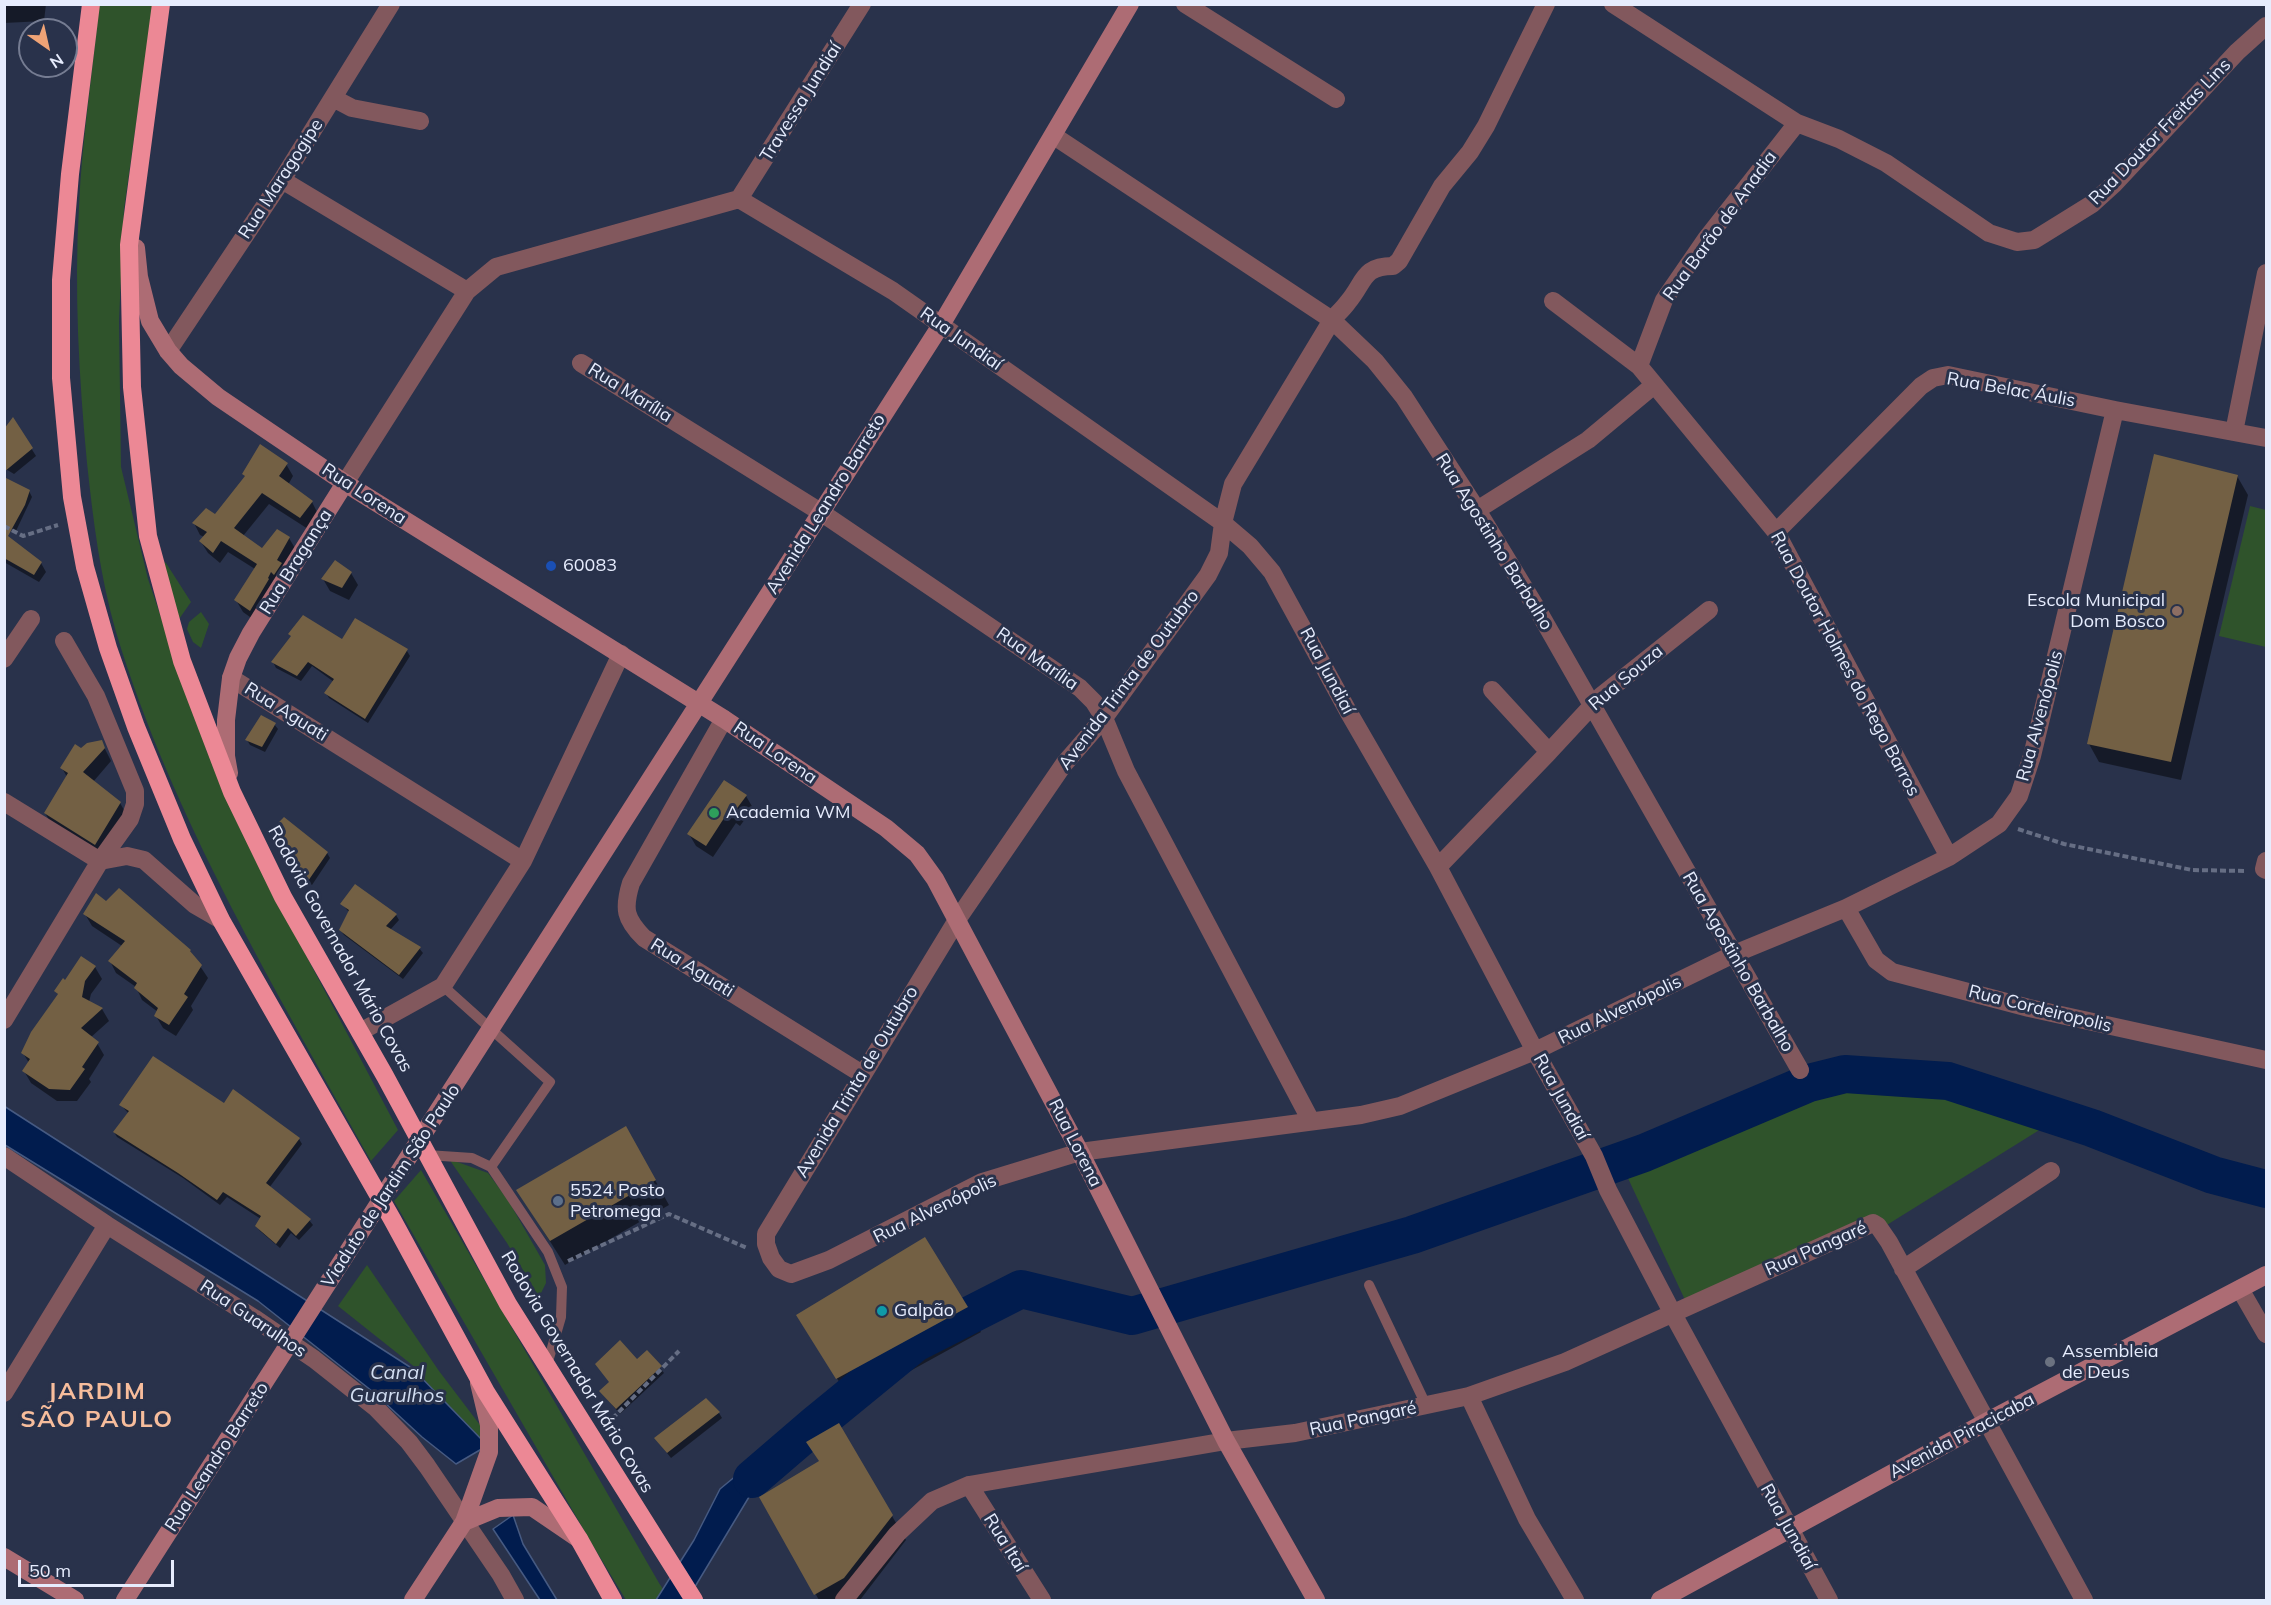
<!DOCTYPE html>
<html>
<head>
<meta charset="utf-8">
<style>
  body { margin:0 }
  #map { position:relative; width:2271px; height:1605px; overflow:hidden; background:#29324b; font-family:Mulish,sans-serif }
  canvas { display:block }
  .frame { position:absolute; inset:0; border:6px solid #e6ecfd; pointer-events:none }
  .north { position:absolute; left:18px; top:18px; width:60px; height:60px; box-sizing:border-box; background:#29324b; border:2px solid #757c92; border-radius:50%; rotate:146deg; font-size:16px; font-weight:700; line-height:24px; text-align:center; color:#e6ecfd }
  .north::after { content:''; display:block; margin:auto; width:21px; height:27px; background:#efa376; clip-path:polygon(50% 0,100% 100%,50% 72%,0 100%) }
  .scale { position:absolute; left:18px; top:1560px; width:156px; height:27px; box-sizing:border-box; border:3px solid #e6ecfd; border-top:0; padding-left:8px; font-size:18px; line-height:21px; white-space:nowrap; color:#e6ecfd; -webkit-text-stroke:4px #29324b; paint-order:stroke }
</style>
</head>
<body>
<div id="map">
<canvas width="2271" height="1605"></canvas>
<div class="frame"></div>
<div class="north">N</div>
<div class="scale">50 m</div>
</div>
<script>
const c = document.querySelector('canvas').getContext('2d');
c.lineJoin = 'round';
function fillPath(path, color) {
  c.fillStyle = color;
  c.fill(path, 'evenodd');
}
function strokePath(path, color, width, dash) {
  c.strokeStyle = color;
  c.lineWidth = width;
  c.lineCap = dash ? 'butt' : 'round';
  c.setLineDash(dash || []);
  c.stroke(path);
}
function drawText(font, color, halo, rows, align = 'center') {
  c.font = font + ' Mulish,sans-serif';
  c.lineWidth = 6;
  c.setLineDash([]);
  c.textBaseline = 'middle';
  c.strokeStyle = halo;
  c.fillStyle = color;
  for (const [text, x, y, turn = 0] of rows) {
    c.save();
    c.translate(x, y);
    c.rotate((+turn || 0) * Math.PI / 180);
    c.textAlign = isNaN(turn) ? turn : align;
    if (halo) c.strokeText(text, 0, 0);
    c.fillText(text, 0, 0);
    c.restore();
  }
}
fillPath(new Path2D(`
  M 99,5 L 153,5 L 124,209 L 119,321 L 121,467 L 148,579 L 207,752 L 279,904 L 398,1130 L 371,1161 C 277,992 172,818 116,632 C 100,577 93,519 87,463 C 79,377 74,292 79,206 C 82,138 93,72 99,5 Z
  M 2250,506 L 2266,510 L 2266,647 L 2219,636 Z
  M 161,561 L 166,563 L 191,602 L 177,622 Z
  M 201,612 L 209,624 L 201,648 L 193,642 L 187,629 L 189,622 Z
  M 1809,1083 L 1943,1098 L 2041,1129 L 1882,1228 L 1686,1302 L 1626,1174 Z
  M 449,1159 L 488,1173 L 508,1200 L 545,1265 L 546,1283 L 539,1297 L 507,1243 Z
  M 421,1170 L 659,1583 L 670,1600 L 626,1600 L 592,1544 L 394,1201 Z
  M 367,1265 L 439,1371 L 480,1425 L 483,1441 L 433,1391 L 416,1368 L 338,1306 Z`), '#2f532b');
const water = new Path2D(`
  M 4,1106 L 413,1369 L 483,1441 L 485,1447 L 456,1464 L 422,1437 L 372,1391 L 258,1301 L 5,1145 Z
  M 784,1436 L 792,1454 L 752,1492 L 687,1600 L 656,1600 L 694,1540 L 720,1489 Z
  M 513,1515 L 523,1544 L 557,1600 L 540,1600 L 493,1529 Z`);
fillPath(water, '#011c4e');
strokePath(water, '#465a82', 1.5);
fillPath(new Path2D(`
  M 4,4 L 46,4 L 44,21 L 4,23 Z
  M 13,419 L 36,456 L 14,474 L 4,468 Z
  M 286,464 L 293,476 L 288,485 L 312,502 L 318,514 L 308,529 L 269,504 L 243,536 L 262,550 L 289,538 L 296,550 L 257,622 L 243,612 L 236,600 L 255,569 L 228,552 L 220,563 L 208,553 L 201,542 L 204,537 L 200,535 L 194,523 L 215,516 Z
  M 2237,476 L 2248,495 L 2181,780 L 2099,762 L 2089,744 Z
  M 29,491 L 32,497 L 16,531 L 4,525 Z
  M 5,535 L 41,563 L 46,572 L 39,582 L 4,562 Z
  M 335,562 L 351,573 L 358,585 L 349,600 L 330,591 L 323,579 Z
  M 290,634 L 407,651 L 410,656 L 368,723 L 329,698 L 326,693 L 334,682 L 312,666 L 301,681 L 276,668 L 273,662 L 292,637 Z
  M 274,724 L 278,729 L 265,752 L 250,745 L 247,740 Z
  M 101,741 L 111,761 L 93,782 L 120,803 L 127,815 L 102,856 L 52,825 L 45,813 L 67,777 L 62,768 Z
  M 746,796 L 753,808 L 740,826 L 736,823 L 713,857 L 696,846 L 689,834 Z
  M 272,831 L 327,853 L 330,858 L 312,885 L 292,868 Z
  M 106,903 L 190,951 L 208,978 L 191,1006 L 193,1010 L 176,1036 L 163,1028 L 156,1016 L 158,1012 L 142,1000 L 136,987 L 116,973 L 110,961 L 122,946 L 92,926 L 85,914 Z
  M 342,904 L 396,915 L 399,920 L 390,930 L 419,948 L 423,953 L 403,979 L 344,935 L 340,930 L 349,912 Z
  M 81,958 L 95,967 L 102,979 L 91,994 L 89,1002 L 102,1009 L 109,1021 L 90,1038 L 97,1043 L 104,1055 L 89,1079 L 91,1082 L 77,1101 L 57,1101 L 31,1083 L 24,1071 L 29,1063 L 23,1053 L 59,996 L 56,991 L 66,982 Z
  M 121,1105 L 225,1105 L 299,1139 L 302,1144 L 269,1188 L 309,1220 L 313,1225 L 299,1240 L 291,1233 L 280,1248 L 260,1231 L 256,1226 L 261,1219 L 227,1197 L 220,1205 L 183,1178 L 117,1137 L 114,1132 L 129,1114 Z
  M 640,1153 L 669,1205 L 565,1265 L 518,1191 Z
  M 925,1239 L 981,1332 L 852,1403 L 813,1339 Z
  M 647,1352 L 664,1373 L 620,1414 L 601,1392 L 611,1383 L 597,1365 L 637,1361 Z
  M 719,1413 L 722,1418 L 671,1458 L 659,1443 Z
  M 839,1425 L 906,1540 L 860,1600 L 819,1600 L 761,1497 L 820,1462 L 808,1443 Z`), '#0007');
strokePath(new Path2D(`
  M 752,1479 L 816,1424 L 915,1343 L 1021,1289 L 1132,1316 L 1412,1235 L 1644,1153 L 1809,1083 L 1845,1074 L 1948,1081 L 2092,1128 L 2213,1175 L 2266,1189`), '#011c4e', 38);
fillPath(new Path2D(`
  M 13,417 L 33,448 L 4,472 L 4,429 Z
  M 260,444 L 288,463 L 279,476 L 313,501 L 300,518 L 262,493 L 234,528 L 262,548 L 277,529 L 290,537 L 277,560 L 282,563 L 274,575 L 271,572 L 268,578 L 269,579 L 250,611 L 234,600 L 257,564 L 221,541 L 213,553 L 199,541 L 207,532 L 192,523 L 206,508 L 215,514 L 245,476 L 242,474 Z
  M 2154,454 L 2238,475 L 2171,762 L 2087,744 Z
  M 4,477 L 30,490 L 25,505 L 8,536 L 42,562 L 34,575 L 4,558 Z
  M 335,560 L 352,572 L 342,588 L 321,579 Z
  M 303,615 L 342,639 L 355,618 L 408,649 L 365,719 L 324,693 L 334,679 L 308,662 L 297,676 L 271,662 L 291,636 L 288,634 Z
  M 261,715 L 276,723 L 262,747 L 245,740 Z
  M 102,740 L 105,748 L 83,772 L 121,802 L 95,845 L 44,813 L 68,773 L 60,768 L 75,744 L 81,748 L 87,743 Z
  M 724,780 L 747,795 L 732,815 L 728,812 L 706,846 L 687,834 Z
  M 284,817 L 328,852 L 308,881 L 287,862 L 270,831 Z
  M 355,884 L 397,914 L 386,926 L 421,947 L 399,975 L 339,930 L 349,910 L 340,904 Z
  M 119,888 L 191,950 L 190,951 L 202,965 L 184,994 L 188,997 L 169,1025 L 154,1016 L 158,1008 L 134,988 L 137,983 L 108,961 L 125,941 L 83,914 L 96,893 L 106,901 Z
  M 81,956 L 96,966 L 85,981 L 82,997 L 103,1008 L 81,1028 L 99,1042 L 82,1067 L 85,1069 L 70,1090 L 49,1089 L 22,1071 L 30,1059 L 21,1053 L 31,1032 L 58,994 L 54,991 L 63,978 L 65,980 Z
  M 153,1056 L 224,1103 L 233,1089 L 300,1138 L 266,1183 L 311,1219 L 296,1236 L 288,1228 L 276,1244 L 255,1226 L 261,1216 L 223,1192 L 217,1200 L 178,1173 L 113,1132 L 129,1111 L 119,1105 Z
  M 626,1126 L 656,1180 L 550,1241 L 516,1190 Z
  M 925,1237 L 968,1307 L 836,1379 L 796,1315 Z
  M 620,1340 L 637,1359 L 647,1350 L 662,1366 L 616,1409 L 599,1391 L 609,1382 L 595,1364 Z
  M 706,1398 L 720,1412 L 667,1453 L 654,1438 Z
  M 839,1423 L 893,1515 L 844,1578 L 814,1595 L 759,1497 L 819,1461 L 806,1442 Z`), '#736044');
strokePath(new Path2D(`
  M 4,526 L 23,536 L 58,525
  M 2018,829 L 2064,844 L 2192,870 L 2246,871
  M 568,1261 L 669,1214 L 747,1248
  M 606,1425 L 679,1351`), '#666e84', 4, [6, 3]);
strokePath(new Path2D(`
  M 443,986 L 550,1082 L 491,1167
  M 427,1155 L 472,1158 L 491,1167 L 548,1252 L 562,1287 L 561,1317 L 547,1365
  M 1369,1285 L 1426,1405`), '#82585d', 10);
strokePath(new Path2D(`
  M 1185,4 L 1336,99
  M 1546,4 L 1486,126 L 1470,152 L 1442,186 L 1399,261 L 1393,266 C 1362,266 1365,282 1348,302 C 1343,309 1337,314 1332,320 L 1233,484 L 1223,523 L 1219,553 L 1208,575 L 1104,718 L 1064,764 L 957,920 L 766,1234 L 766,1244 L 771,1258 L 779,1269 L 791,1274 L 829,1260 L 982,1182 L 1080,1152 L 1361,1115 L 1400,1106 L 1535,1051 L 1734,954 L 1846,908 L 1949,857 L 1999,824 L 2019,796 L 2032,756 L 2115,410
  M 1613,4 L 1797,123 L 1839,139 L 1886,163 L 1989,233 L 2017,242 L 2034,240 L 2092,204 L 2114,184 L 2237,52 L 2266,26
  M 333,98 L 352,108 L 420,121
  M 1054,136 L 1332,320 L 1375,361 L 1404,397 L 1477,510 L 1540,614 L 1800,1070
  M 282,180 L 467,291
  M 739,199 L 862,4
  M 1553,301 L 1639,366 L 1776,532 L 1949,857
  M 168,351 L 282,180 L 391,4
  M 581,363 L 822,513 L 1080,688 L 1094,702 L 1104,718 L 1126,771 L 1311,1121
  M 1639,366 L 1664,300 L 1706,239 L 1797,123
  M 2234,432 L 2266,273
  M 345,483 L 467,291 L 496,267 L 739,199 L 893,291 L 1223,523 L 1250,546 L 1272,572 L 1349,713 L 1438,867 L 1535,1051 L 1594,1156 L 1608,1190 L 1673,1314 L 1829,1600
  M 1477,510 L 1588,440 L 1654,385
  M 1776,532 L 1921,386 L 1933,378 L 1948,375 L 2115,410 L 2266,438
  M 4,659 L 31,619
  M 231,678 L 523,861
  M 724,719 L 631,883 C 623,909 625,919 644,938 L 862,1074
  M 1549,752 L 1601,696 L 1709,610
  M 4,802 L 100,861
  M 100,861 L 127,856 L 144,860 L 195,905 L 221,920
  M 2266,861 L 2264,869 L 2266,870
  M 1438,867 L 1549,752 L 1492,690
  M 1846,908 L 1876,960 L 1892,972 L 2029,1008 L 2266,1060
  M 4,1020 L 100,861 L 130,819 L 135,804 L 135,791 L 96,696 L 64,641
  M 360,1032 L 443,986 L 523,861 L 621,654
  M 4,1156 L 107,1225 L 254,1318 L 314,1359 L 376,1408 L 409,1442 L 427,1466 L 501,1575 L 515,1600
  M 1903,1269 L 2051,1171
  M 2240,1289 L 2266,1334
  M 4,1393 L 107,1225
  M 1469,1396 L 1527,1519 L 1575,1600
  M 969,1485 L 1042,1600
  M 844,1600 L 897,1534 L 932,1501 L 969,1485 L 1226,1441 L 1295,1433 L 1469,1396 L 1565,1362 L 1873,1223 L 1878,1226 L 1889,1242 L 2084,1600`), '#82585d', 18);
strokePath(new Path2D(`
  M 136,248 L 139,277 L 150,321 L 168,351 L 181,366 L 218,397 L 345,483 L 724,719 L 886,828 L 917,854 L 935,879 L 1080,1152 L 1226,1441 L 1316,1600
  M 229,773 L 226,756 L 226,720 L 231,678 L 238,658 L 251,633 L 345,483
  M 464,1522 L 498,1508 L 532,1507 L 579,1539
  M 4,1557 L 75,1600
  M 125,1600 L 941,325 L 1130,4
  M 413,1600 L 464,1522 L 489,1452 L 489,1425 L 479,1383
  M 1660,1600 L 1988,1421 L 2266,1275`), '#ad6c74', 18);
strokePath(new Path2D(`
  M 91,4 L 70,174 L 61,280 L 61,378 L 72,497 L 85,567 L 108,648 L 136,727 L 182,839 L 221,920 L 392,1219 L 486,1392 L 579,1539 L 613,1600
  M 161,4 L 129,245 L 132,387 L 148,536 L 182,661 L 232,792 L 283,897 L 385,1076 L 508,1304 L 694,1600`), '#ec8895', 18);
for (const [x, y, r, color] of [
  [551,566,6,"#1a4fb4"],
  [2177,611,6,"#8d6e63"],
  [714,813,6,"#2e9e5b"],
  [558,1201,6,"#5c6f8a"],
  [882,1311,6,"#0f9aa8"],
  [2050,1362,6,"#6b7280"]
]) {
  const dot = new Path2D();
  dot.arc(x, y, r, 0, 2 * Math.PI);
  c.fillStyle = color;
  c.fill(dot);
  strokePath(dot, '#29324b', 2);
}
drawText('18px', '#e6ecfd', '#29324b', [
  ["Travessa Jundiaí",801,102,-58],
  ["Rua Doutor Freitas Lins",2160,132,-46],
  ["Rua Maragogipe",281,179,-57],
  ["Rua Barão de Anadia",1720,226,-54],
  ["Rua Jundiaí",961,339,35],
  ["Rua Belac Áulis",2011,390,10],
  ["Rua Marília",630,393,32],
  ["Rua Lorena",364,494,33],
  ["Avenida Leandro Barreto",826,504,-58],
  ["Rua Agostinho Barbalho",1494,542,58],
  ["Rua Bragança",296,562,-58],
  ["Rua Marília",1037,659,35],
  ["Rua Doutor Holmes do Rego Barros",1845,664,62],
  ["Rua Jundiaí",1327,671,62],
  ["Rua Souza",1626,678,-40],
  ["Avenida Trinta de Outubro",1129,680,-53],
  ["Rua Aguati",286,712,32],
  ["Rua Alvenópolis",2040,716,-75],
  ["Rua Lorena",775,753,34],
  ["Rodovia Governador Mário Covas",340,949,61],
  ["Rua Agostinho Barbalho",1738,962,60],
  ["Rua Aguati",692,968,32],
  ["Rua Cordeiropolis",2040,1009,14],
  ["Rua Alvenópolis",1620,1010,-26],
  ["Avenida Trinta de Outubro",857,1082,-59],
  ["Rua Jundiaí",1561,1097,61],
  ["Rua Lorena",1075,1143,63],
  ["Viaduto de Jardim São Paulo",391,1186,-57],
  ["Rua Alvenópolis",935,1209,-26],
  ["Rua Pangaré",1816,1249,-24],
  ["Rua Guarulhos",253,1319,34],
  ["Rodovia Governador Mário Covas",577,1372,59],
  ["Rua Pangaré",1363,1419,-12],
  ["Avenida Piracicaba",1962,1436,-28],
  ["Rua Leandro Barreto",217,1457,-57],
  ["Rua Jundiaí",1788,1527,61],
  ["Rua Itaí",1005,1543,58]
]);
drawText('18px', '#e6ecfd', '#29324b', [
  ["60083",563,566],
  ["Escola Municipal",2165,601,"right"],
  ["Dom Bosco",2165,622,"right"],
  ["Academia WM",726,813],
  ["5524 Posto",570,1191],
  ["Petromega",570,1212],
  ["Galpão",894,1311],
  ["Assembleia",2062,1352],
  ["de Deus",2062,1373]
], 'left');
drawText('italic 20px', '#d2def2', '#29324b', [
  ["Canal",397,1373],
  ["Guarulhos",397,1396]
]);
c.letterSpacing = '1.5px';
drawText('bold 24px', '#f7bd9c', '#29324b', [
  ["JARDIM",97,1392],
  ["SÃO PAULO",97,1420]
]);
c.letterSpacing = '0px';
</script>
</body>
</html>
